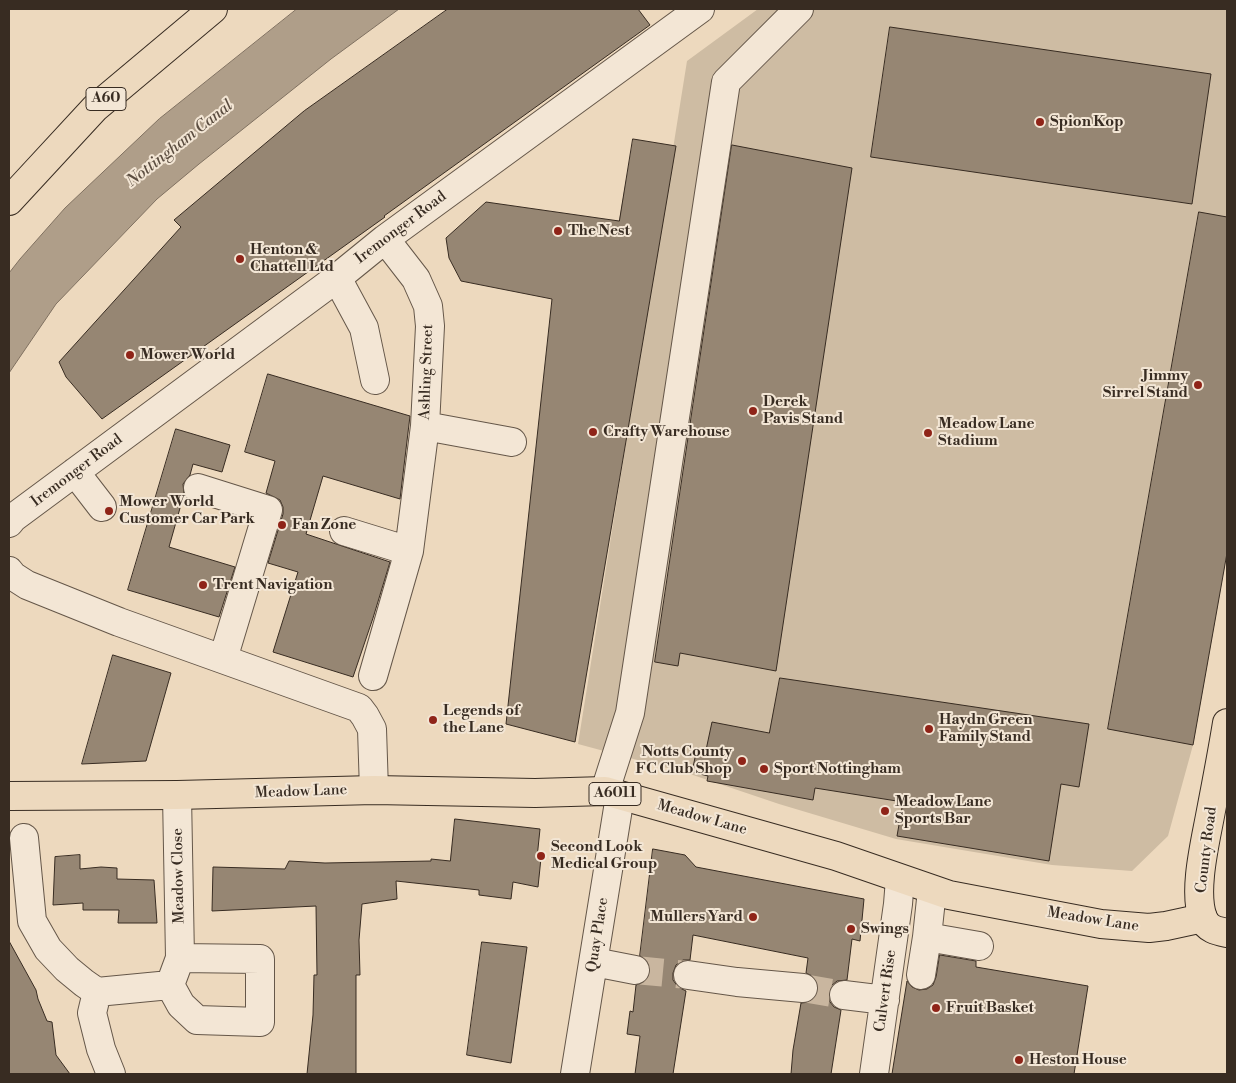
<!DOCTYPE html>
<html>
<head>
<meta charset="utf-8">
<style>
  body { margin:0 }
  #map { position:relative; width:1236px; height:1083px; overflow:hidden; background:#edd9be; font-family:"Libre Bodoni",serif }
  canvas { display:block }
  .frame { position:absolute; inset:0; border:10px solid #382c22; pointer-events:none }
</style>
</head>
<body>
<div id="map">
<canvas width="1236" height="1083"></canvas>
<div class="frame"></div>
</div>
<script>
const c = document.querySelector('canvas').getContext('2d');
c.lineJoin = 'round';
function fillPath(path, color) {
  c.fillStyle = color;
  c.fill(path, 'evenodd');
}
function strokePath(path, color, width, dash) {
  c.strokeStyle = color;
  c.lineWidth = width;
  c.lineCap = dash ? 'butt' : 'round';
  c.setLineDash(dash || []);
  c.stroke(path);
}
function drawText(font, color, halo, rows, align = 'center') {
  c.font = font + ' "Libre Bodoni",serif';
  c.lineWidth = 4;
  c.setLineDash([]);
  c.textBaseline = 'middle';
  c.strokeStyle = halo;
  c.fillStyle = color;
  for (const [text, x, y, turn = 0] of rows) {
    c.save();
    c.translate(x, y);
    c.rotate((+turn || 0) * Math.PI / 180);
    c.textAlign = isNaN(turn) ? turn : align;
    if (halo) c.strokeText(text, 0, 0);
    c.fillText(text, 0, 0);
    c.restore();
  }
}
fillPath(new Path2D(`
  M 758,9 L 1227,9 L 1227,553 L 1193,745 L 1168,836 L 1132,871 L 1052,865 L 896,839 L 779,804 L 693,775 L 578,744 L 687,61 Z`), '#cebca3');
const water = new Path2D(`
  M 297,9 L 399,9 L 331,59 L 199,164 L 157,199 L 56,304 L 9,373 L 9,273 L 20,259 L 65,208 L 159,119 Z`);
fillPath(water, '#af9e89');
strokePath(water, '#7f7060', 1);
const building = new Path2D(`
  M 448,9 L 638,9 L 650,25 L 384,216 L 385,217 L 102,419 L 66,377 L 59,362 L 181,227 L 174,220 L 304,111 Z
  M 890,27 L 1211,74 L 1192,204 L 871,157 Z
  M 633,139 L 676,146 L 575,742 L 506,724 L 552,299 L 461,281 L 449,258 L 446,238 L 486,202 L 619,221 Z
  M 732,145 L 852,168 L 776,671 L 680,653 L 678,666 L 655,662 Z
  M 1199,212 L 1227,217 L 1227,553 L 1193,745 L 1108,729 Z
  M 268,374 L 410,416 L 400,499 L 323,476 L 306,534 L 390,562 L 373,618 L 353,677 L 273,652 L 298,572 L 268,563 L 283,514 L 283,507 L 280,500 L 266,493 L 275,461 L 245,452 Z
  M 176,429 L 230,445 L 222,472 L 193,464 L 190,475 L 183,484 L 184,494 L 169,547 L 235,567 L 219,617 L 128,590 Z
  M 113,655 L 171,673 L 146,761 L 82,764 Z
  M 780,678 L 1089,724 L 1079,787 L 1061,784 L 1049,861 L 897,836 L 903,802 L 815,788 L 813,800 L 707,781 L 708,776 L 692,772 L 697,748 L 706,750 L 712,722 L 769,733 Z
  M 455,819 L 540,829 L 537,858 L 541,858 L 538,887 L 513,882 L 511,899 L 479,895 L 479,890 L 396,881 L 397,899 L 362,904 L 359,940 L 360,975 L 356,975 L 356,1074 L 307,1074 L 313,1015 L 314,975 L 317,975 L 316,906 L 212,911 L 213,867 L 285,869 L 289,861 L 325,863 L 431,861 L 431,859 L 450,861 Z
  M 653,849 L 685,855 L 696,867 L 864,899 L 860,941 L 852,939 L 847,980 L 837,981 L 831,986 L 829,993 L 830,1002 L 834,1007 L 841,1010 L 831,1074 L 791,1074 L 793,1050 L 801,1003 L 810,1002 L 816,997 L 818,990 L 817,981 L 812,976 L 806,973 L 808,958 L 693,935 L 690,960 L 683,960 L 676,965 L 673,973 L 673,980 L 678,987 L 686,991 L 673,1074 L 635,1074 L 640,1036 L 627,1034 L 630,1011 L 633,1012 L 636,985 L 646,981 L 650,972 L 650,964 L 646,959 L 640,956 Z
  M 80,855 L 80,869 L 101,867 L 117,868 L 117,879 L 154,880 L 157,923 L 118,923 L 119,910 L 83,910 L 83,903 L 53,905 L 55,857 Z
  M 9,941 L 36,990 L 38,999 L 47,1021 L 52,1022 L 56,1055 L 70,1074 L 9,1074 Z
  M 482,942 L 527,947 L 511,1063 L 467,1055 Z
  M 940,955 L 976,961 L 976,967 L 1088,986 L 1074,1074 L 892,1074 L 907,981 L 912,987 L 919,990 L 927,989 L 933,985 L 936,977 Z`);
fillPath(building, '#968673');
strokePath(building, '#382c22', 1);
strokePath(new Path2D(`
  M 635,970 L 688,975
  M 803,988 L 844,995`), '#c9b69f', 28, [28, 14]);
const minor = new Path2D(`
  M 337,278 L 364,328 L 375,380
  M 425,426 L 512,442
  M 75,472 L 102,507
  M 198,488 L 268,510 L 223,659
  M 9,523 L 13,518 L 337,278 L 385,239 L 700,9
  M 344,531 L 409,551
  M 9,571 L 13,576 L 27,585 L 119,622 L 359,708 L 365,716 L 372,729 L 374,790
  M 373,676 L 409,551 L 425,426 L 430,326 L 428,306 L 416,279 L 385,239
  M 605,791 L 630,713 L 726,82 L 799,9
  M 177,795 L 180,958 L 170,985 L 181,1005 L 197,1020 L 260,1022 L 260,959 L 180,958
  M 24,838 L 32,921 L 48,949 L 67,969 L 84,983 L 97,992 L 170,985
  M 927,937 L 932,890
  M 594,962 L 635,970
  M 688,975 L 737,982 L 803,988
  M 921,975 L 927,937 L 979,946
  M 97,992 L 92,1013 L 101,1049 L 111,1074
  M 844,995 L 885,1000
  M 575,1074 L 620,796
  M 874,1074 L 898,904 L 900,879`);
const major = new Path2D(`
  M 9,201 L 95,108 L 213,9
  M 9,796 L 177,795 L 374,790 L 535,793 L 605,791 L 836,856 L 949,895 L 1101,924 L 1149,928 L 1166,926 L 1203,918`);
const highway = new Path2D(`
  M 1227,723 C 1222,754 1216,785 1210,816 C 1205,843 1193,892 1203,918 C 1207,929 1217,931 1227,933`);
strokePath(minor, '#655749', 30);
strokePath(major, '#382c22', 30);
strokePath(highway, '#382c22', 30);
strokePath(minor, '#f3e6d5', 28);
strokePath(major, '#edd9be', 28);
strokePath(highway, '#edd9be', 28);
for (const [x, y, r, color] of [
  [1040,122,5,"#8f2418"],
  [558,231,5,"#8f2418"],
  [240,259,5,"#8f2418"],
  [130,355,5,"#8f2418"],
  [1198,385,5,"#8f2418"],
  [753,411,5,"#8f2418"],
  [593,432,5,"#8f2418"],
  [928,433,5,"#8f2418"],
  [109,511,5,"#8f2418"],
  [282,525,5,"#8f2418"],
  [203,585,5,"#8f2418"],
  [433,720,5,"#8f2418"],
  [929,729,5,"#8f2418"],
  [742,761,5,"#8f2418"],
  [764,769,5,"#8f2418"],
  [885,811,5,"#8f2418"],
  [541,856,5,"#8f2418"],
  [753,917,5,"#8f2418"],
  [851,929,5,"#8f2418"],
  [936,1008,5,"#8f2418"],
  [1019,1060,5,"#8f2418"]
]) {
  const dot = new Path2D();
  dot.arc(x, y, r, 0, 2 * Math.PI);
  c.fillStyle = color;
  c.fill(dot);
  strokePath(dot, '#f3e6d5', 2);
}
for (const [x, y, w] of [
  [106,99,40],
  [615,794,52]
]) {
  const box = new Path2D();
  box.roundRect(x - w / 2, y - 11.5, w, 23, 4);
  c.fillStyle = '#f3e6d5';
  c.fill(box);
  strokePath(box, '#382c22', 1);
}
drawText('bold 14px', '#382c22', null, [
  ["A60",106,99],
  ["A6011",615,794]
]);
drawText('bold 15px', '#382c22', '#f3e6d5', [
  ["Spion Kop",1050,122],
  ["The Nest",568,231],
  ["Henton &",250,250],
  ["Chattell Ltd",250,267],
  ["Mower World",140,355],
  ["Jimmy",1188,376,"right"],
  ["Sirrel Stand",1188,393,"right"],
  ["Derek",763,402],
  ["Pavis Stand",763,419],
  ["Meadow Lane",938,424],
  ["Stadium",938,441],
  ["Crafty Warehouse",603,432],
  ["Mower World",119,502],
  ["Customer Car Park",119,519],
  ["Fan Zone",292,525],
  ["Trent Navigation",213,585],
  ["Legends of",443,711],
  ["the Lane",443,728],
  ["Haydn Green",939,720],
  ["Family Stand",939,737],
  ["Notts County",732,752,"right"],
  ["FC Club Shop",732,769,"right"],
  ["Sport Nottingham",774,769],
  ["Meadow Lane",895,802],
  ["Sports Bar",895,819],
  ["Second Look",551,847],
  ["Medical Group",551,864],
  ["Mullers Yard",743,917,"right"],
  ["Swings",861,929],
  ["Fruit Basket",946,1008],
  ["Heston House",1029,1060]
], 'left');
drawText('15px', '#382c22', '#f3e6d5', [
  ["Iremonger Road",401,228,-37],
  ["Ashling Street",427,372,-88],
  ["Iremonger Road",77,471,-37],
  ["Meadow Lane",301,792,-2],
  ["Meadow Lane",702,818,16],
  ["County Road",1207,850,-83],
  ["Meadow Close",179,876,-91],
  ["Meadow Lane",1093,920,9],
  ["Quay Place",598,935,-81],
  ["Culvert Rise",886,991,-82]
]);
drawText('italic 16px', '#5c4e41', '#f3e6d5', [
  ["Nottingham Canal",180,144,-38]
]);
</script>
</body>
</html>
